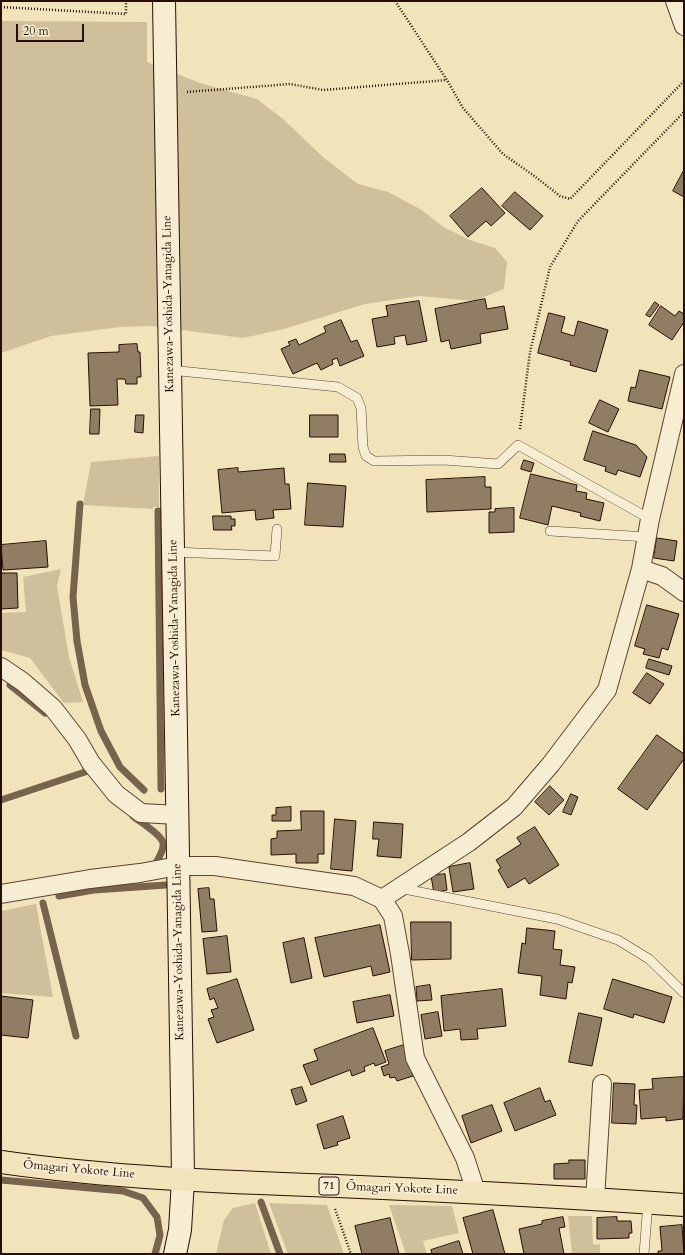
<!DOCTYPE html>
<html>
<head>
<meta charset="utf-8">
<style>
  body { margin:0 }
  #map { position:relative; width:685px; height:1255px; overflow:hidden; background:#f1e4ba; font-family:Cardo,serif }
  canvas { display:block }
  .frame { position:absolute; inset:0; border:2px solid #280e04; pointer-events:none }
  .scale { position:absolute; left:16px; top:24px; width:68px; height:18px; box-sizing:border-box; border:2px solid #280e04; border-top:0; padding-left:5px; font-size:12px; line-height:14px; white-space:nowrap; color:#280e04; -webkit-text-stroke:3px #f6edd2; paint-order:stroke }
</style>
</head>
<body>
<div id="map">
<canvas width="685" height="1255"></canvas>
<div class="frame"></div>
<div class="scale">20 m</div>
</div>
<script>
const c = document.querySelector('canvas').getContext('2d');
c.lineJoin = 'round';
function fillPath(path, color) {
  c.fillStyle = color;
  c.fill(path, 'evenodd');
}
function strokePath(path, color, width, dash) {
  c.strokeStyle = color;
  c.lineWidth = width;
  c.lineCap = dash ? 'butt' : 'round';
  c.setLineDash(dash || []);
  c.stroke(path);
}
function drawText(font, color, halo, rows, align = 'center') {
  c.font = font + ' Cardo,serif';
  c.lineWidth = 4;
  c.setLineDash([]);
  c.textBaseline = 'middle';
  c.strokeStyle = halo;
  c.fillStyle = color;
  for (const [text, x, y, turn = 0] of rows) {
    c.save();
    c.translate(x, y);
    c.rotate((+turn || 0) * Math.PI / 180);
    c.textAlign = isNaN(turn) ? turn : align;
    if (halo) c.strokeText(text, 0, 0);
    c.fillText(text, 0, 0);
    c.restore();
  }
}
fillPath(new Path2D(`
  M 1,21 L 147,22 L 147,62 L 200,83 L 257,99 L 283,119 L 324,158 L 358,184 L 388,192 L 420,209 L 445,228 L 470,240 L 495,248 L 507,262 L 504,289 L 474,301 L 419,296 L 365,304 L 284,329 L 243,338 L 151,326 L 120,327 L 51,336 L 1,353 Z
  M 159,456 L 159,507 L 153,507 L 153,509 L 83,505 L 91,462 Z
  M 61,569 L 57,586 L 69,657 L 83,702 L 64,703 L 30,658 L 1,650 L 1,613 L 26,612 L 23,577 Z
  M 36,904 L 53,997 L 1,993 L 1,911 Z
  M 255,1203 L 271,1254 L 216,1254 L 224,1220 L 233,1208 Z
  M 269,1203 L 327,1205 L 344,1254 L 288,1254 Z
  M 389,1205 L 452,1206 L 459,1233 L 423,1241 L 427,1254 L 406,1254 Z
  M 568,1216 L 592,1216 L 593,1245 L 600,1244 L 600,1254 L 572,1254 Z`), '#cfc09b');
strokePath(new Path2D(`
  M 80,504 L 73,597 L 77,641 L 85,685 L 101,731 L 120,767 L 144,790
  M 158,511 L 161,789
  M 10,685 L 45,713
  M 1,800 L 85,772
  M 133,816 C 140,822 162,835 163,843 C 164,849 160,856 157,861
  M 59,896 L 94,890 L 166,885
  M 43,903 L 76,1036
  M 1,1180 L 123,1191 L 143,1198 L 157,1217 L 160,1235 L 155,1254
  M 261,1202 L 280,1254`), '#78634c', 7);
const building = new Path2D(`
  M 684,170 L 684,197 L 673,191 Z
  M 482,188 L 505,213 L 491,226 L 486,221 L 468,237 L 450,216 Z
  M 515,192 L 543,216 L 530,230 L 502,206 Z
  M 485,299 L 487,309 L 504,306 L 508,329 L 480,334 L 481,343 L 451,349 L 449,340 L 441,342 L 435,309 Z
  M 419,301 L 427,341 L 407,345 L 405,335 L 394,337 L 395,344 L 377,347 L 372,319 L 388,316 L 386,306 Z
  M 655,302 L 659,305 L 650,317 L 646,315 Z
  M 661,306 L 675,316 L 679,311 L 684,314 L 684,322 L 672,340 L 649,325 Z
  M 549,313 L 565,317 L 561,332 L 574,336 L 578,321 L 608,330 L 596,372 L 570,365 L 571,362 L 538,353 Z
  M 341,320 L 351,342 L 357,340 L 364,356 L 340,366 L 337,358 L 332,360 L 333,364 L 321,370 L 317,363 L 293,374 L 281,349 L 290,345 L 288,342 L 296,339 L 299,345 L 326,332 L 324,327 Z
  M 137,344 L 138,352 L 140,352 L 141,377 L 137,377 L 137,384 L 126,384 L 125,379 L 117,379 L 118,405 L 90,406 L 88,353 L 119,352 L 119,345 Z
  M 640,370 L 670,377 L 662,409 L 628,401 L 631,387 L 635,388 Z
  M 600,400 L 619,409 L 608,432 L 589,423 Z
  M 91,409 L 100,409 L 99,434 L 90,434 Z
  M 136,415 L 144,415 L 143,433 L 135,432 Z
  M 310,415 L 338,415 L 338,437 L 310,437 Z
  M 593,431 L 636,445 L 647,457 L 640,477 L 618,470 L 616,475 L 605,471 L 606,467 L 584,460 Z
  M 330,454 L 345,454 L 346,462 L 330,462 Z
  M 524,460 L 534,463 L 531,472 L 521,469 Z
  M 238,468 L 238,472 L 284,468 L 285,484 L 289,484 L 291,509 L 273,510 L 274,518 L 256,520 L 255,510 L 222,513 L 218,470 Z
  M 531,474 L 577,485 L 576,491 L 587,493 L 586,499 L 604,503 L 600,521 L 580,516 L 581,513 L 552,506 L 548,525 L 520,518 Z
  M 485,477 L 485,487 L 491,487 L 491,509 L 427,512 L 426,480 Z
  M 308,483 L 346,486 L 343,527 L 305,525 Z
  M 514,508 L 514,532 L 489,533 L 489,512 L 495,512 L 495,509 Z
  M 213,516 L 231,516 L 231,519 L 235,519 L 235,526 L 231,526 L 232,530 L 214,530 Z
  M 657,538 L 677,541 L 674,561 L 654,558 Z
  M 46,541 L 48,567 L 3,570 L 1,545 Z
  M 1,573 L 17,573 L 18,608 L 1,609 Z
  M 647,605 L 679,614 L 668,650 L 662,648 L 659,658 L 643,654 L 645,649 L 635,646 Z
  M 649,659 L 672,666 L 669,675 L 646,668 Z
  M 647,673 L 664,684 L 650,704 L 633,693 Z
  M 657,735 L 684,754 L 684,759 L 647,810 L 618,789 Z
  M 550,786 L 564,800 L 549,815 L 535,802 Z
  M 571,794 L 578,797 L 571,815 L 563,812 Z
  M 291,807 L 291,821 L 272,821 L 272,815 L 276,815 L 276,808 Z
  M 301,811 L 324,811 L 324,854 L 318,854 L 318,863 L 296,863 L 296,854 L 271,855 L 271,839 L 277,838 L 277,831 L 301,830 Z
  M 335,819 L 356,821 L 352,871 L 331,869 Z
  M 374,822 L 403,824 L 401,858 L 377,856 L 379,839 L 373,839 Z
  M 535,827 L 559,865 L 529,884 L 525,878 L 508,888 L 498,870 L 501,868 L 496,860 L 521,844 L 517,838 Z
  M 470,863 L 474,889 L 453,892 L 449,867 Z
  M 445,874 L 447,890 L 434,893 L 431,876 Z
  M 209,888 L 210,899 L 214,899 L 217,931 L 202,932 L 198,889 Z
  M 411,922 L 451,922 L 451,959 L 412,960 Z
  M 380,925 L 390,972 L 373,976 L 371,966 L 324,977 L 315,938 Z
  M 527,928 L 555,931 L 553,949 L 562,950 L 560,965 L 575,967 L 572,983 L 568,982 L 566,999 L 540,995 L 542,976 L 518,973 L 522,943 L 525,944 Z
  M 227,936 L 231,972 L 207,974 L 203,939 Z
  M 304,938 L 312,978 L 291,983 L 283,943 Z
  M 237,979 L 254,1030 L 217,1043 L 208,1019 L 214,1017 L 211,1010 L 218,1008 L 214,998 L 210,1000 L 207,989 Z
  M 613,979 L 672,997 L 664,1023 L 634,1014 L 633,1018 L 604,1009 Z
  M 430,985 L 432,1000 L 417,1001 L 416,987 Z
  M 502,989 L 506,1026 L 477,1029 L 478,1039 L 461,1040 L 460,1029 L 444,1031 L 441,996 Z
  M 390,995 L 394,1016 L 357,1023 L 353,1002 Z
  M 1,996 L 33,1000 L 28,1038 L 1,1035 Z
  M 438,1012 L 442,1036 L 425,1039 L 421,1015 Z
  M 579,1013 L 602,1018 L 592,1066 L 569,1062 Z
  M 373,1028 L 386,1062 L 375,1066 L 374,1063 L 364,1067 L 365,1071 L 352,1076 L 350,1070 L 311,1085 L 303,1065 L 318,1060 L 314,1050 Z
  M 404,1045 L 413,1076 L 397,1081 L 395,1077 L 390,1078 L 389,1074 L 384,1076 L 381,1067 L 389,1064 L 385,1051 Z
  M 684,1077 L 683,1119 L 666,1121 L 666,1117 L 641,1119 L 639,1090 L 653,1089 L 652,1079 Z
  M 614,1083 L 635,1084 L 634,1105 L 637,1105 L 636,1124 L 612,1123 Z
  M 302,1087 L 307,1101 L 296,1105 L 291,1090 Z
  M 540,1088 L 545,1102 L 550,1100 L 556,1115 L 515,1131 L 504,1103 Z
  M 492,1105 L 502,1131 L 471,1143 L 462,1116 Z
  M 343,1116 L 350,1138 L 337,1142 L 338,1145 L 324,1149 L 317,1125 Z
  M 569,1160 L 585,1160 L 585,1179 L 554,1179 L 554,1164 L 569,1163 Z
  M 493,1210 L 505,1254 L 473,1254 L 463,1218 Z
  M 563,1217 L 565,1227 L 559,1228 L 564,1254 L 524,1254 L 519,1229 L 542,1224 L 542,1221 Z
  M 617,1217 L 617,1221 L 631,1221 L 632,1233 L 629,1233 L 629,1238 L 597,1239 L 597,1218 Z
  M 390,1218 L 399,1254 L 362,1254 L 355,1226 Z
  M 682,1225 L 684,1254 L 658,1254 L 658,1251 L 662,1251 L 660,1227 Z
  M 459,1241 L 463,1254 L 432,1254 L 431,1250 Z`);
fillPath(building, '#917d63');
strokePath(building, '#280e04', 1);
const lane = new Path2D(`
  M 170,370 L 338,387 L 357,398 L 361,408 L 363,447 L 366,456 L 374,461 L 444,460 L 498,464 L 518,445 L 650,519
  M 550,531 L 647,537
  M 173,552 L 275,556 L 277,529
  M 399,888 L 557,919 L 618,940 L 649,959 L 684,993
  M 644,1254 L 648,1202`);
const street = new Path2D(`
  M 675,1 L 684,26
  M 641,569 L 662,576 L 684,592
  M 1,667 L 23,682 L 53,708 L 77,739 L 91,763 L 116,794 L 141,813 L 178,815
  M 1,894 L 90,879 L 140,873 L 178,866 L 215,866 L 354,886 L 382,899 L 393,916 L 400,954 L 415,1058 L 465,1158 L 476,1192
  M 382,899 L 469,842 L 514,807 L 551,764 L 607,690 L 641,569 L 650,519 L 684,374
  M 595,1200 L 602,1084`);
const secondary = new Path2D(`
  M 164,1 L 182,1099 L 183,1180 L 180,1230 L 175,1254`);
const primary = new Path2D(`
  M 1,1162 C 112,1178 225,1182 337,1186 C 453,1191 568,1197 684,1205`);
strokePath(lane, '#5a4432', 10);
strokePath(street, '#5a4432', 20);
strokePath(secondary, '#280e04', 24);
strokePath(primary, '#280e04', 24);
strokePath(new Path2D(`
  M 395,1 L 447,80 L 463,108 L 503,154 L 533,175 L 560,196 L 570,199 L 684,81
  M 1,7 L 126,14 L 126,1
  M 187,92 L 290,84 L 323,90 L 447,80
  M 520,429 L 530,352 L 550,267 L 578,221 L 684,112
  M 335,1209 L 351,1254`), '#280e04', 2.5, [1, 2]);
strokePath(lane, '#f6edd2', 9);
strokePath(street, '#f6edd2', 18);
strokePath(secondary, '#f6edd2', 22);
strokePath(primary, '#f1e4ba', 22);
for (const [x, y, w] of [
  [329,1186,20]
]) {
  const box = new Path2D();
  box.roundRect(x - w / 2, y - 9, w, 18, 3);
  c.fillStyle = '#f6edd2';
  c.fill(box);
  strokePath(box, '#280e04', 1);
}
drawText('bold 11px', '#280e04', null, [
  ["71",329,1186]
]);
drawText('12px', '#280e04', '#f6edd2', [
  ["Kanezawa-Yoshida-Yanagida Line",169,304,-91],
  ["Kanezawa-Yoshida-Yanagida Line",175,628,-91],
  ["Kanezawa-Yoshida-Yanagida Line",179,952,-91],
  ["Ōmagari Yokote Line",79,1170,5],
  ["Ōmagari Yokote Line",402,1189,2]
]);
</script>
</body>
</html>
